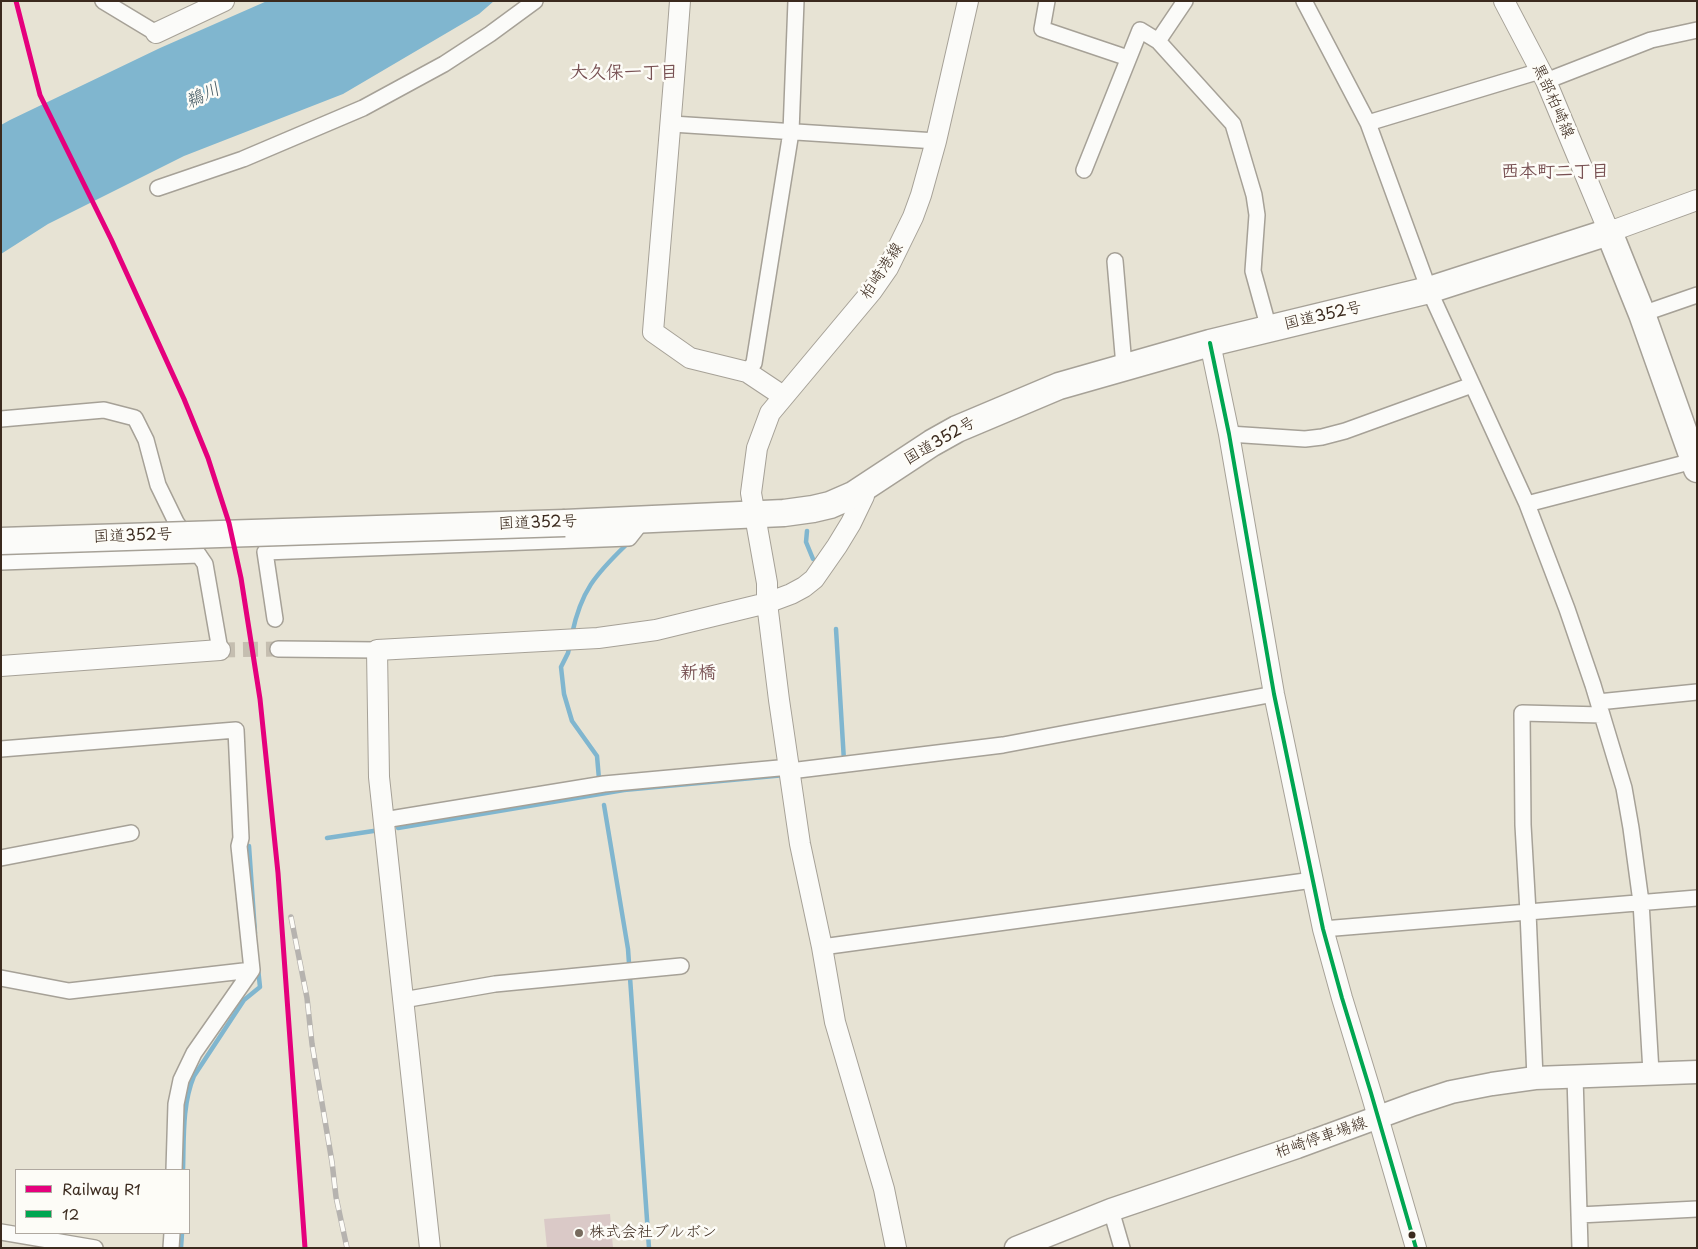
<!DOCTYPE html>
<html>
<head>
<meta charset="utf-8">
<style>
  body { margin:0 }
  #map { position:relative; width:1698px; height:1249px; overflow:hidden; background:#e7e3d4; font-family:"Playpen Sans",sans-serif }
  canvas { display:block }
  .frame { position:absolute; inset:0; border:2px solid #3b2a1e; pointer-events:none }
  .legend { position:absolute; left:15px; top:1169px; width:175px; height:65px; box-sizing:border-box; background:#fdfcf7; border:1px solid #afa8a0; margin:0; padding:6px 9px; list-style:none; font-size:15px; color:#3b2a1e }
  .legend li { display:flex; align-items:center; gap:10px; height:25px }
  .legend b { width:25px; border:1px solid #afa8a0 }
</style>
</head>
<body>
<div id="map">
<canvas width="1698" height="1249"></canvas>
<div class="frame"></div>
<ul class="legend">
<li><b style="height:6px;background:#e5007d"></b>Railway R1</li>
<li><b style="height:6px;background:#00a651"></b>12</li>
</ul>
</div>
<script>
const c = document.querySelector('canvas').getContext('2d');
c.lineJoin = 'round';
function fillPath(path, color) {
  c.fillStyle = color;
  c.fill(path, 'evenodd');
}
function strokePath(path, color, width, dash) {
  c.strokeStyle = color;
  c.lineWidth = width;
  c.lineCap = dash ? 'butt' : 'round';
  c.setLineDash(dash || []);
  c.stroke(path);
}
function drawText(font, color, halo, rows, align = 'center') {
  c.font = font + ' "Playpen Sans","Klee One",sans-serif';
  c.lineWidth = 5;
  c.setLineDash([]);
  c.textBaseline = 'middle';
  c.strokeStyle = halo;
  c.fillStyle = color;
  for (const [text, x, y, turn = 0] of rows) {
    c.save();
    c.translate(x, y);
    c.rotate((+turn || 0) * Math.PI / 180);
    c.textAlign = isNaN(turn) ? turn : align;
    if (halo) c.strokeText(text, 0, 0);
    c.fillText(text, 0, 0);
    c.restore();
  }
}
fillPath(new Path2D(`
  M 267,1 L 494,1 L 479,14 L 343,94 L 184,156 L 48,224 L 1,254 L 1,125 L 10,120 L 160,48 Z`), '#80b6cf');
strokePath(new Path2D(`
  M 807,531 L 806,542 L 813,559
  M 836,629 L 844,761
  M 572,634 C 581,591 595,575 626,545
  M 570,644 L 568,653 L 561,667 L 564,694 L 572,721 L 597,756 L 599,779
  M 604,805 L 628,949 L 649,1248
  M 398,828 L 624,790 L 785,775
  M 327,838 L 380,830
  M 249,846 L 255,933
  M 183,1170 C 184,1139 182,1105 194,1076 L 244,1000 L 260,987 L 258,968
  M 181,1248 L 182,1233`), '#80b6cf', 4.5);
fillPath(new Path2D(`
  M 610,1214 L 613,1248 L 547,1248 L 544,1219 Z`), '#dac9c7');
strokePath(new Path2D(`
  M 220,650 L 278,649`), '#c5beb0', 15, [15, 8]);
const street = new Path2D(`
  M 103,1 L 156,33
  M 1047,1 L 1042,29 L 1128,58
  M 1185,1 L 1158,41 L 1233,124 L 1254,195 L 1257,215 L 1253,271 L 1269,329
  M 1304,1 L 1368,123 L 1429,290 L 1527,504 L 1567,609 L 1593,685 L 1624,788 L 1631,828 L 1641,902 L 1651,1072
  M 1546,81 L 1651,40 L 1697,30
  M 1368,123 L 1540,71
  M 672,124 L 936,141
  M 1084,170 L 1140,30 L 1158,41
  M 158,188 L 243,159 L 363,108 L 444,64 L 490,34 L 535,1
  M 1115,261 L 1124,366
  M 1642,314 L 1697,295
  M 747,372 L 754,363 L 791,132 L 796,1
  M 1,419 L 104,410 L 135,418 L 146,440 L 158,485 L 176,522 L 205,564 L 220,650
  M 1229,434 L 1305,439 L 1322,437 L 1345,431 L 1472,385
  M 1527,504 L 1697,460
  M 1,562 L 199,555
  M 275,619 L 265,552 L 629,538 L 644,519
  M 278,649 L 377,650
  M 1598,702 L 1697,692
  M 1,749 L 236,730 L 241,838 L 239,846 L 252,970 L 69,991 L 1,978
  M 790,771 L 1003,745 L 1274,694
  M 384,820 L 604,784 L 790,767
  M 1,858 L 131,833
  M 1323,929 L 1697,898
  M 822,947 L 1313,880
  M 403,1000 L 495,984 L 681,966
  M 1575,1076 L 1580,1248
  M 1535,1078 L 1528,912 L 1523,825 L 1522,713 L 1602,715
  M 174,1170 L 176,1104 L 181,1080 L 194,1053 L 252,970
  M 1111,1210 L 1122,1248
  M 1579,1215 L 1697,1209
  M 1,1232 L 95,1248
  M 171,1248 L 172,1233`);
const secondary = new Path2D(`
  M 680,1 C 672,112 662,221 653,332 L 690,358 L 747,372 L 783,396
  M 1504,1 L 1546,81 L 1609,232 L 1697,200
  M 156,33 L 224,1
  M 1210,343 L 1229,434 L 1274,694 L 1323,929 L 1342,998 L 1371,1093 L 1416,1248
  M 1,666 L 220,650
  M 430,1248 L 379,777 L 377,650 L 598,638 L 656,630 L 767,603 L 791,594 L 804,587 L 814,579 L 837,546 L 851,523 L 864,496 L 863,488
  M 896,1248 L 884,1189 L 835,1022 L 822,947 L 800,844 L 779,700 L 767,603 L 767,583 L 751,493 L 757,448 L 770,413 L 872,291 L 888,268 L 913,217 L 921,195 L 936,141 L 968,1`);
const primary = new Path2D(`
  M 1016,1248 L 1111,1210 L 1297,1147 L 1414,1104 L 1451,1092 L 1492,1084 L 1535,1078 L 1697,1072`);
const highway = new Path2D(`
  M 565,523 L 784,513 L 813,509 L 830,505 L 853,495 L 932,443 L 957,429 L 1059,386 L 1210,343 L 1429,290 L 1609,232 L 1642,314 L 1697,469`);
strokePath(street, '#a6a197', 18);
strokePath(secondary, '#a6a197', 22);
strokePath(primary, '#a6a197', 25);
strokePath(highway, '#a6a197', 29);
strokePath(street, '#fbfbf9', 15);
strokePath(secondary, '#fbfbf9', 20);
strokePath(primary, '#fbfbf9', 22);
strokePath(highway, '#fbfbf9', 26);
const rail = new Path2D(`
  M 291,917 L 307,998 L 312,1044 L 332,1162 L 336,1197 L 347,1248`);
strokePath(rail, '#b6b3af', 5.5);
strokePath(rail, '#fdfcf7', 4, [11]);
const highwayBridge = new Path2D(`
  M 1,541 L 565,523`);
strokePath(highwayBridge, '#a6a197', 29, []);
strokePath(highwayBridge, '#fbfbf9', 26);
strokePath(new Path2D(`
  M 1210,343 L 1229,434 L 1274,694 L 1323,929 L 1342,998 L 1371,1093 L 1416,1248`), '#00a651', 4);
strokePath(new Path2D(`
  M 16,1 L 40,95 L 111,239 L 184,399 L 208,458 L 229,523 L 241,578 L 260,699 L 278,873 L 305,1248`), '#e5007d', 5);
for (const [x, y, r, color] of [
  [579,1233,5,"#776b5e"],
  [1412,1235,4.5,"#3b2a1e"]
]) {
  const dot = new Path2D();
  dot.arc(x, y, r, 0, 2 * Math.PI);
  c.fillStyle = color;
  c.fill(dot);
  strokePath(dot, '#fdfcf7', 2);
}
drawText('16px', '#3b2a1e', '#fdfcf7', [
  ["黒部柏崎線",1553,101,66],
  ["柏崎港線",882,271,-57],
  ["国道352号",1323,316,-13],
  ["国道352号",940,441,-30],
  ["国道352号",538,523,-2],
  ["国道352号",133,536,-2],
  ["柏崎停車場線",1321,1138,-19]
]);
drawText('16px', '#3b2a1e', '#fdfcf7', [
  ["株式会社ブルボン",589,1233]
], 'left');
drawText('bold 18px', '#785153', '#fdfcf7', [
  ["大久保一丁目",624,73],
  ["西本町二丁目",1555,172],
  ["新橋",698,673]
]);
drawText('italic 18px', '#455a64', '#fdfcf7', [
  ["鵜川",203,96,-25]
]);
</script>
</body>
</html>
